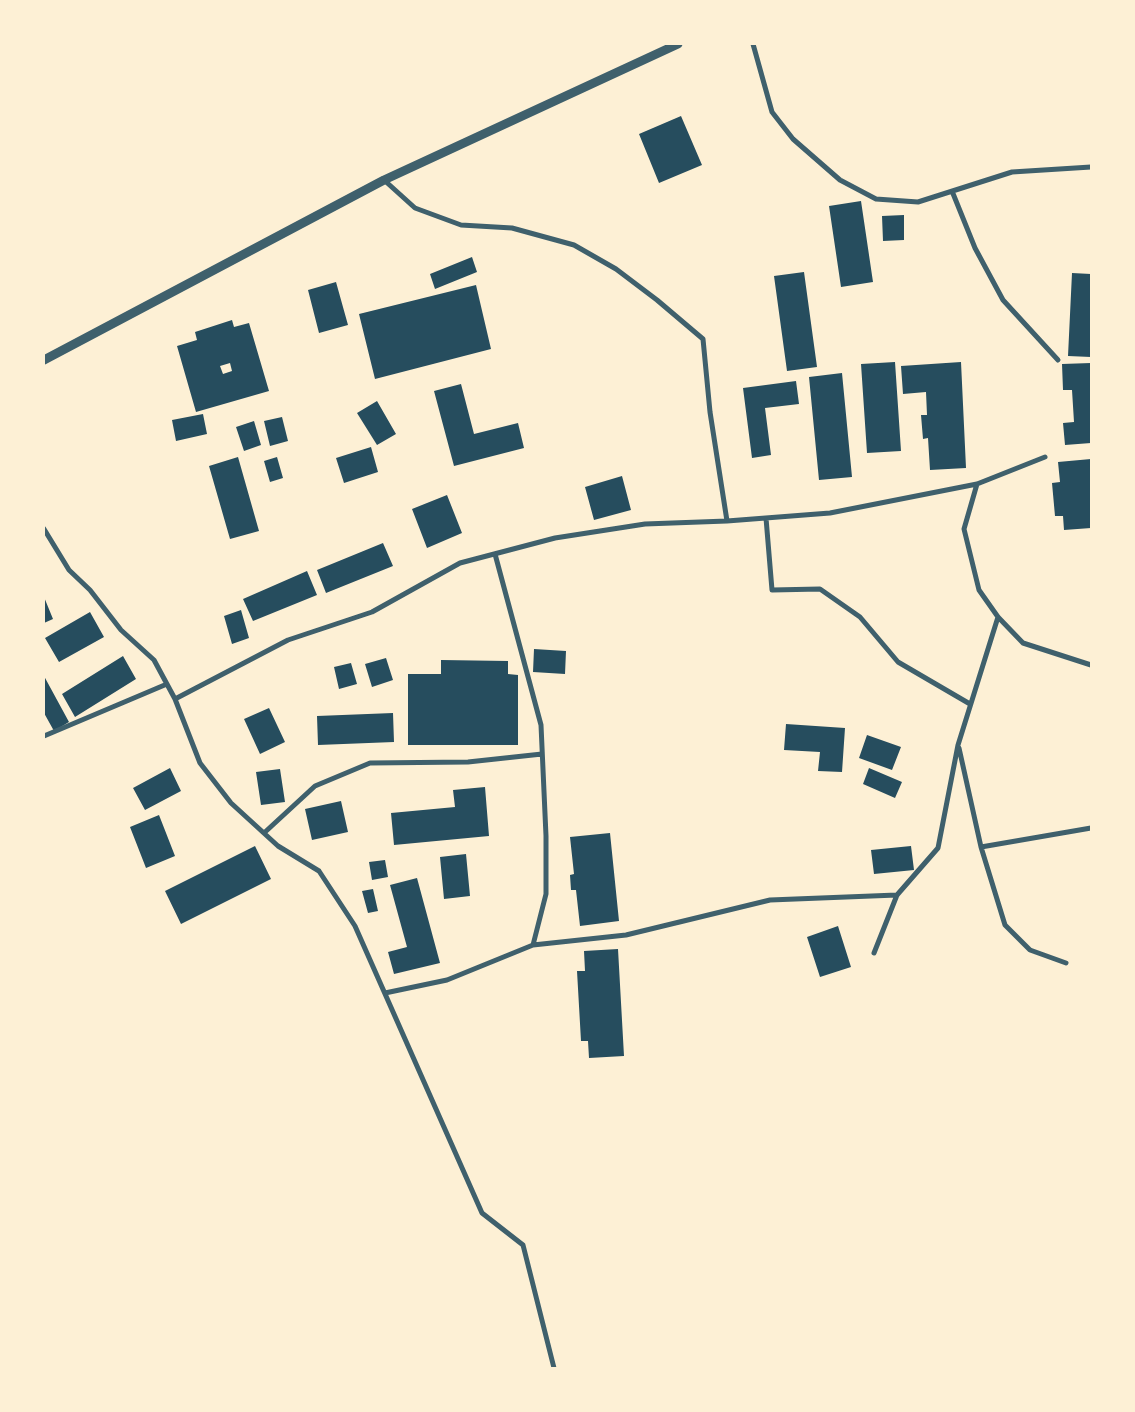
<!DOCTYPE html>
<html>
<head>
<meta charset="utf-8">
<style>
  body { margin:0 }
  #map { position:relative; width:1135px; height:1412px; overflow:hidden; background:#fdf0d5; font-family:Poppins,sans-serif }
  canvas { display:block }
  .frame { position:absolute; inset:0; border:45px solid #fdf0d5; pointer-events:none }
</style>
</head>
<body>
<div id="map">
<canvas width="1135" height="1412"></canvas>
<div class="frame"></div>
</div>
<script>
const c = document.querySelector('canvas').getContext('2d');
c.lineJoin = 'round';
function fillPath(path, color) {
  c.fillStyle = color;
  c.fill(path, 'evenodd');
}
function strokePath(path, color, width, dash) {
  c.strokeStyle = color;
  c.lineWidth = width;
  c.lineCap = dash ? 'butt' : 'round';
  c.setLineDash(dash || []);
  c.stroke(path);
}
fillPath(new Path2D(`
  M 681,116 L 702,165 L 659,183 L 639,134 Z
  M 861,201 L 873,282 L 841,287 L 829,206 Z
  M 904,215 L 904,240 L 883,241 L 882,216 Z
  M 472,257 L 477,272 L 435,289 L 430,274 Z
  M 804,272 L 817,367 L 787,371 L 774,276 Z
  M 1072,273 L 1091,274 L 1091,357 L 1068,356 Z
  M 336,282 L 348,325 L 319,333 L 308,290 Z
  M 476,285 L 491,349 L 375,379 L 359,314 Z
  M 232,320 L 234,327 L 249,323 L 269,391 L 196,412 L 177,346 L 197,340 L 195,332 ZM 230,363 L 232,371 L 223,374 L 220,366 Z
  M 895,362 L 901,451 L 867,453 L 861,364 Z
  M 961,362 L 966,468 L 930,470 L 928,438 L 923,439 L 921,415 L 927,415 L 926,392 L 903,394 L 901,366 Z
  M 1091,363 L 1091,443 L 1065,445 L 1063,423 L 1074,422 L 1072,390 L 1063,390 L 1062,364 Z
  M 842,373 L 852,477 L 819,480 L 809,377 Z
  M 796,381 L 799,404 L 765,408 L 771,455 L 752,458 L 743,388 Z
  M 461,384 L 474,434 L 518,423 L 524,448 L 454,466 L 434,391 Z
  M 377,401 L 396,434 L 377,445 L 357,413 Z
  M 203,414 L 207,434 L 176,441 L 172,420 Z
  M 282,417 L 288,441 L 270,446 L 264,421 Z
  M 254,421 L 261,445 L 244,451 L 236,427 Z
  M 371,447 L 378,472 L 344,483 L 336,458 Z
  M 238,457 L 259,531 L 230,539 L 209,466 Z
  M 277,457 L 283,478 L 270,482 L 264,461 Z
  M 1091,459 L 1091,528 L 1064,530 L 1063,516 L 1055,516 L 1052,483 L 1060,482 L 1058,462 Z
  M 622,476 L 631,510 L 594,520 L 585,487 Z
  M 447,495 L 462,533 L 427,548 L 412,509 Z
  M 383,543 L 393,566 L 326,593 L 317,570 Z
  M 307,571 L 317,595 L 253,621 L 243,599 Z
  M 44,597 L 53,619 L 44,623 Z
  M 241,610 L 249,638 L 232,644 L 224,616 Z
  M 90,612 L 104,637 L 59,662 L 45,638 Z
  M 534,649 L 566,651 L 565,674 L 533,672 Z
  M 123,656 L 136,679 L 75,717 L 62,694 Z
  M 386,658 L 393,680 L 372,687 L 365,664 Z
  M 441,660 L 508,661 L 508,674 L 518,675 L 518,745 L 408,745 L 408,674 L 441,674 Z
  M 351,663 L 357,684 L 339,689 L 334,667 Z
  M 44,676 L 69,722 L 54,731 L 44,713 Z
  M 269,708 L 285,742 L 260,754 L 244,719 Z
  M 393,713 L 394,742 L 318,745 L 317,716 Z
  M 786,724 L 845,728 L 842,772 L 818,771 L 820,752 L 784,750 Z
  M 867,735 L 901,747 L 892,770 L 859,758 Z
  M 170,768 L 181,791 L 145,810 L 133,788 Z
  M 869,768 L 902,782 L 895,798 L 863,784 Z
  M 280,769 L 285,802 L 261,805 L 256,772 Z
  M 485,787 L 489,836 L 394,845 L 391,813 L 455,807 L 453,790 Z
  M 341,801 L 348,832 L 312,840 L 305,809 Z
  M 159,815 L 175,856 L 146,868 L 130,827 Z
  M 610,833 L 619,921 L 580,926 L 576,890 L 571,890 L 570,875 L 574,874 L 570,837 Z
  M 255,846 L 271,879 L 181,924 L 165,891 Z
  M 911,846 L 914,870 L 874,874 L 871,850 Z
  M 466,854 L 470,896 L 444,899 L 440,857 Z
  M 385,860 L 388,877 L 372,880 L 369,862 Z
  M 417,878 L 440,963 L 394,974 L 388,952 L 407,947 L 390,885 Z
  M 373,889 L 378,911 L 368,913 L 362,891 Z
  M 838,926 L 851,967 L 820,977 L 807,937 Z
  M 618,949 L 624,1056 L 589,1058 L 588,1041 L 581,1041 L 577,971 L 585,971 L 584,951 Z`), '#264d5e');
strokePath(new Path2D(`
  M 753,44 L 772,112 L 793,139 L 840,180 L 876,199 L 918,202 L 1012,172 L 1091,167
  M 384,180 L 415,208 L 461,225 L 512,228 L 574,245 L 616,269 L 657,300 L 703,339 L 710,412 L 727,521
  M 952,191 L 975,248 L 1003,300 L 1058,360
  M 977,484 L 964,529 L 979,590 L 998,617 L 1023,643 L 1091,665
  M 766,518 L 772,590 L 820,589 L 860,617 L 898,662 L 970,704
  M 44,529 L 69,570 L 90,590 L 121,630 L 154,660 L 175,699 L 200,763 L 231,803 L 278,846 L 319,871 L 355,926 L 482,1213 L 523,1245 L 554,1368
  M 495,554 L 541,725 L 546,836 L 546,894 L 533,945
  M 175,699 L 288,640 L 372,612 L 460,563 L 555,538 L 645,524 L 727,521 L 830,513 L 977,484 L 1045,457
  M 44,736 L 167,684
  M 959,748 L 981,847 L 1005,925 L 1030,950 L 1066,963
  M 264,833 L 315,786 L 370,763 L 468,762 L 542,754
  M 981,847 L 1091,828
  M 874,953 L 897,895 L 938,848 L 958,745 L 998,617
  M 385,993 L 447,980 L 533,945 L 626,935 L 770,900 L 897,895`), '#3f606c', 5);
strokePath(new Path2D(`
  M 44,360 L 384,180 L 678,44`), '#3f606c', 9);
</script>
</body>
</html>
